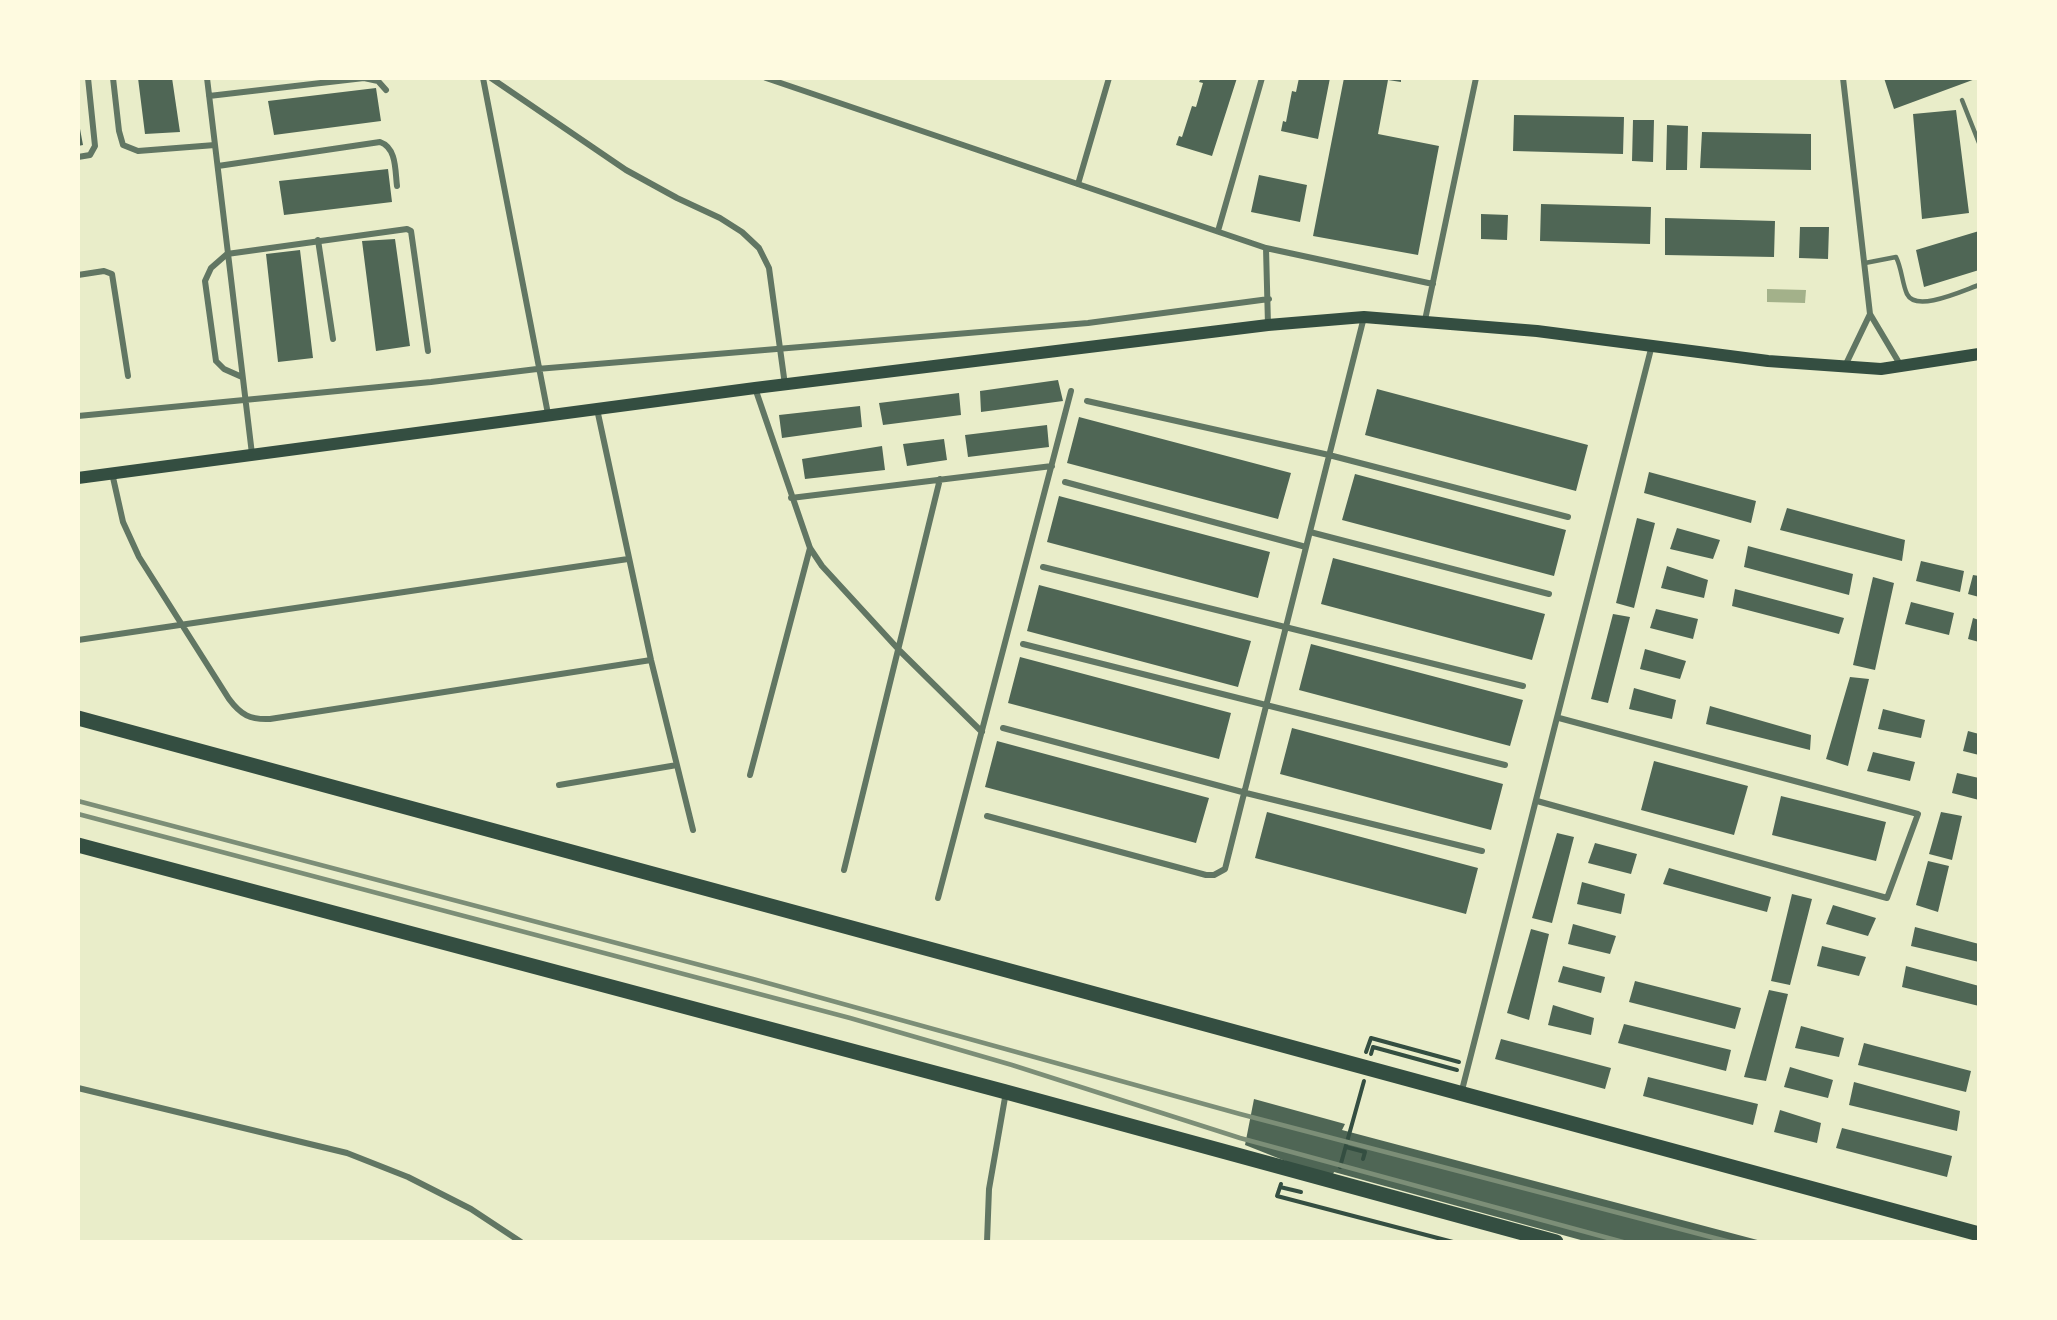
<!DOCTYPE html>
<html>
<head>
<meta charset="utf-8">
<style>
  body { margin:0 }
  #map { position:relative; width:2057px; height:1320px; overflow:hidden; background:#e9edc9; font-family:Lato,sans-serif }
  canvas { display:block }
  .frame { position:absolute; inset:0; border:80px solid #fefae0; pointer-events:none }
</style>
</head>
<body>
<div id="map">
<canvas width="2057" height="1320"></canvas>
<div class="frame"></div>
</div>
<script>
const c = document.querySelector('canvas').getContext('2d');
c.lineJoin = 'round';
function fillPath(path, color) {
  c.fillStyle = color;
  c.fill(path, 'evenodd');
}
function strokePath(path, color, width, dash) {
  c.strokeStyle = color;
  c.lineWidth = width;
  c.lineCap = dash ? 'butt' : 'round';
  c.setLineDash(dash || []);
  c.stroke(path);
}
fillPath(new Path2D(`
  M 1767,289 L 1806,290 L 1805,303 L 1767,302 Z`), '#a3b18a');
fillPath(new Path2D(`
  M 138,78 L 172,78 L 180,132 L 145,134 Z
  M 1201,78 L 1237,78 L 1212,156 L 1176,145 L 1179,136 L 1182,137 L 1192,106 L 1196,107 L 1203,83 L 1199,82 Z
  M 1299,78 L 1330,78 L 1318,139 L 1281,131 L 1283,121 L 1286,122 L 1292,91 L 1296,92 Z
  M 1344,78 L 1401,78 L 1401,82 L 1388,80 L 1378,134 L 1439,146 L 1418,255 L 1313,236 Z
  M 1884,78 L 1978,78 L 1894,109 Z
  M 376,88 L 381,121 L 274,135 L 268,101 Z
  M 1956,110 L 1969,213 L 1922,219 L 1913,114 Z
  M 1514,115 L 1624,117 L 1623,154 L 1513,151 Z
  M 78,118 L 83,145 L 78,146 Z
  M 1633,120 L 1654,120 L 1653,162 L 1632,161 Z
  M 1667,125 L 1688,126 L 1687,170 L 1666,170 Z
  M 1702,132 L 1811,134 L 1811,170 L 1700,168 Z
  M 388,169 L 392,202 L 284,215 L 279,181 Z
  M 1259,175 L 1307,185 L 1300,222 L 1251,212 Z
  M 1541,204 L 1651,207 L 1650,244 L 1540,241 Z
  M 1481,214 L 1508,215 L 1507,240 L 1481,239 Z
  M 1665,218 L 1775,221 L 1774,257 L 1665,255 Z
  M 1800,227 L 1829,227 L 1828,259 L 1799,258 Z
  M 1979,231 L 1979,270 L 1924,287 L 1916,250 Z
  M 395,239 L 410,346 L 376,351 L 362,241 Z
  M 300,250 L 313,358 L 278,362 L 266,254 Z
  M 1058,380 L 1063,401 L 981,412 L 980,391 Z
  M 1377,389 L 1588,445 L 1576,491 L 1365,435 Z
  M 959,393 L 961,415 L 883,425 L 879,403 Z
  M 860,406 L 862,427 L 782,438 L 779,415 Z
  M 1079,417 L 1291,473 L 1278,519 L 1067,463 Z
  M 1047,425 L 1049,447 L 968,457 L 965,435 Z
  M 944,439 L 947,460 L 907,466 L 903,444 Z
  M 882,446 L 885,470 L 805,479 L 802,459 Z
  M 1649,472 L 1756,501 L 1751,523 L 1644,493 Z
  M 1355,474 L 1566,530 L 1554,576 L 1342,520 Z
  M 1059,496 L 1270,552 L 1258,598 L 1047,542 Z
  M 1787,508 L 1905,540 L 1902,561 L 1780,530 Z
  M 1637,518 L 1655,523 L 1634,608 L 1616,603 Z
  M 1677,528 L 1720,540 L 1713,559 L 1670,549 Z
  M 1748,546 L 1853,574 L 1849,595 L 1744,567 Z
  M 1333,558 L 1545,614 L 1532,660 L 1321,604 Z
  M 1921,561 L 1964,571 L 1960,592 L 1916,581 Z
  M 1667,566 L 1708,580 L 1704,598 L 1661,588 Z
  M 1973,575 L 1979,576 L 1979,597 L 1968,594 Z
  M 1873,577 L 1894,583 L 1875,670 L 1853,665 Z
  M 1039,585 L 1251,641 L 1238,687 L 1027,631 Z
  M 1735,589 L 1844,618 L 1839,634 L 1732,606 Z
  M 1911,602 L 1954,613 L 1949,635 L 1905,624 Z
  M 1656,609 L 1698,619 L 1693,639 L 1650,628 Z
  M 1613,614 L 1630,617 L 1608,703 L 1591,699 Z
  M 1973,618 L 1979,620 L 1979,642 L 1968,639 Z
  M 1311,644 L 1523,700 L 1510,746 L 1299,690 Z
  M 1645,649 L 1686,661 L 1680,679 L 1640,669 Z
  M 1020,657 L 1231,713 L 1219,759 L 1008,703 Z
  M 1850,677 L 1869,679 L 1848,766 L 1826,759 Z
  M 1634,688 L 1676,700 L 1672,719 L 1629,709 Z
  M 1710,706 L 1811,735 L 1810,750 L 1706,724 Z
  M 1883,709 L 1925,720 L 1921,738 L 1878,729 Z
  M 1292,728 L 1503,784 L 1491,830 L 1280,774 Z
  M 1968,731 L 1979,734 L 1979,755 L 1963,751 Z
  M 997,741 L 1209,798 L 1196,843 L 985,787 Z
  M 1873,752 L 1915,762 L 1910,781 L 1867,771 Z
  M 1654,761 L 1748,786 L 1734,835 L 1641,810 Z
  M 1957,773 L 1979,778 L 1979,800 L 1952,793 Z
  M 1781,796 L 1886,822 L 1876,861 L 1772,835 Z
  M 1267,812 L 1478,868 L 1466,914 L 1255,858 Z
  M 1941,812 L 1962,816 L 1952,860 L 1929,854 Z
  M 1557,833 L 1574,837 L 1552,923 L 1532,918 Z
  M 1595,843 L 1637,854 L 1631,874 L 1588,863 Z
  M 1928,861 L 1949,866 L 1938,912 L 1916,905 Z
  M 1669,868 L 1771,897 L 1767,912 L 1663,884 Z
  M 1582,882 L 1625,894 L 1621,914 L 1577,904 Z
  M 1792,894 L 1812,899 L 1790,985 L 1771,981 Z
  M 1833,905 L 1876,918 L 1868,936 L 1826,924 Z
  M 1573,924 L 1616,936 L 1610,954 L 1568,944 Z
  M 1915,927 L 1979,944 L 1979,962 L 1911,946 Z
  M 1531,929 L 1549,934 L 1529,1020 L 1507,1013 Z
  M 1822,946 L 1866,957 L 1859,976 L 1817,966 Z
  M 1563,966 L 1605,977 L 1601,993 L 1558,982 Z
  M 1906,966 L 1979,986 L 1979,1006 L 1902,987 Z
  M 1635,981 L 1741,1008 L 1735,1029 L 1629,1002 Z
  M 1769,990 L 1788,994 L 1766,1081 L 1744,1077 Z
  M 1553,1005 L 1594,1018 L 1591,1035 L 1548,1025 Z
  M 1624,1024 L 1731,1050 L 1726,1071 L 1618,1043 Z
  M 1801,1026 L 1844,1038 L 1839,1057 L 1795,1048 Z
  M 1501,1039 L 1611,1068 L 1605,1089 L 1495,1059 Z
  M 1864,1043 L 1971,1071 L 1966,1092 L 1858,1065 Z
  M 1790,1067 L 1833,1080 L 1828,1098 L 1784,1087 Z
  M 1648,1077 L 1758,1104 L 1753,1125 L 1643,1096 Z
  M 1854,1082 L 1960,1111 L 1957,1131 L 1849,1105 Z
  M 1254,1099 L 1345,1124 L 1342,1130 L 1765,1242 L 1588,1242 L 1334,1172 L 1331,1179 L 1245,1145 Z
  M 1780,1110 L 1821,1123 L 1817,1143 L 1774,1132 Z
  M 1842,1128 L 1952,1156 L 1947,1177 L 1836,1148 Z`), '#4f6655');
strokePath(new Path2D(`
  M 1366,1052 L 1371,1038 L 1459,1062
  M 1371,1054 L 1373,1047 L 1457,1070
  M 1346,1147 L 1365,1152 L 1363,1159
  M 1340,1167 L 1364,1081
  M 1281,1184 L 1280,1187 L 1301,1192
  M 1280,1187 L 1277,1196 L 1453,1242`), '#344e41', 4);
strokePath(new Path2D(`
  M 1962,100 L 1979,143
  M 1865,263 L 1896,257 C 1902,269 1902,283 1907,294 C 1916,313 1964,290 1979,285`), '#617663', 4.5);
strokePath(new Path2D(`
  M 113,78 L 119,131 L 123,145 L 138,151 L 215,145
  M 207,78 L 252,454
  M 483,78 L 548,414
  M 491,78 L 626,170 L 677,198 L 720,218 L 742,232 L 759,248 L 769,268 L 785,385
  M 766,78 L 1266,248 L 1433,284
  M 1843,78 L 1870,314 L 1901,366
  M 209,96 L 364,78 L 378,81 L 386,90
  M 78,157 L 90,155 L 95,146 L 88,78
  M 218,166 L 380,142 C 397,148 395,171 397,186
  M 1078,184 L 1109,78
  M 1218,231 L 1262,78
  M 318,240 L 333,339
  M 1266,248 L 1268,325
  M 78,275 L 104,271 L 112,274 L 128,376
  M 1425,320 L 1476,78
  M 1845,366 L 1870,314
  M 242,377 L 224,369 L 216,361 L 205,281 L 211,268 L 227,254 L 407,229 L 411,231 L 428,351
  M 755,388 L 810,548 L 822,566 L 900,651 L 982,732
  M 1087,401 L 1329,455 L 1568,517
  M 597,409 L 651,660 L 693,830
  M 78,416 L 431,382 L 537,369 L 1088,323 L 1269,299
  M 112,473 L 123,522 L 139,557 L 229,699 C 241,715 250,720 270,719 L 651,660
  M 1065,482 L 1306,547
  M 791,498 L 1052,466
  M 1310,532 L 1549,594
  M 1043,567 L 1523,686
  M 78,640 L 628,559
  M 1023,644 L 1505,765
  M 1003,728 L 1246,793 L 1482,851
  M 750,775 L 810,548
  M 559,785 L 677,765
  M 1537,801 L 1887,898 L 1918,814 L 1559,718
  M 987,816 L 1206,875 L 1214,875 L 1225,869 L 1364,317
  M 844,870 L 940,479
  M 938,898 L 1071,391
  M 78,1088 L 347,1153 L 408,1177 L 471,1209 L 521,1242
  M 1461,1094 L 1652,345
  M 987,1242 L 989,1189 L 1006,1092`), '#617663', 6);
strokePath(new Path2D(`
  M 78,478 L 755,388 L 1268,325 L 1364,317 L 1537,331 L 1768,361 L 1881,369 L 1979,354`), '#344e41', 12);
strokePath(new Path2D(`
  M 78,718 L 1979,1234
  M 78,845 L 1006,1092 L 1556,1242`), '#344e41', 15);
strokePath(new Path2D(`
  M 78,801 L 753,979 L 1240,1114 L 1730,1242
  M 78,814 L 850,1018 L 1012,1065 L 1240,1138 L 1623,1242`), '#7c8e77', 4.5);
</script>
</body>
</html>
